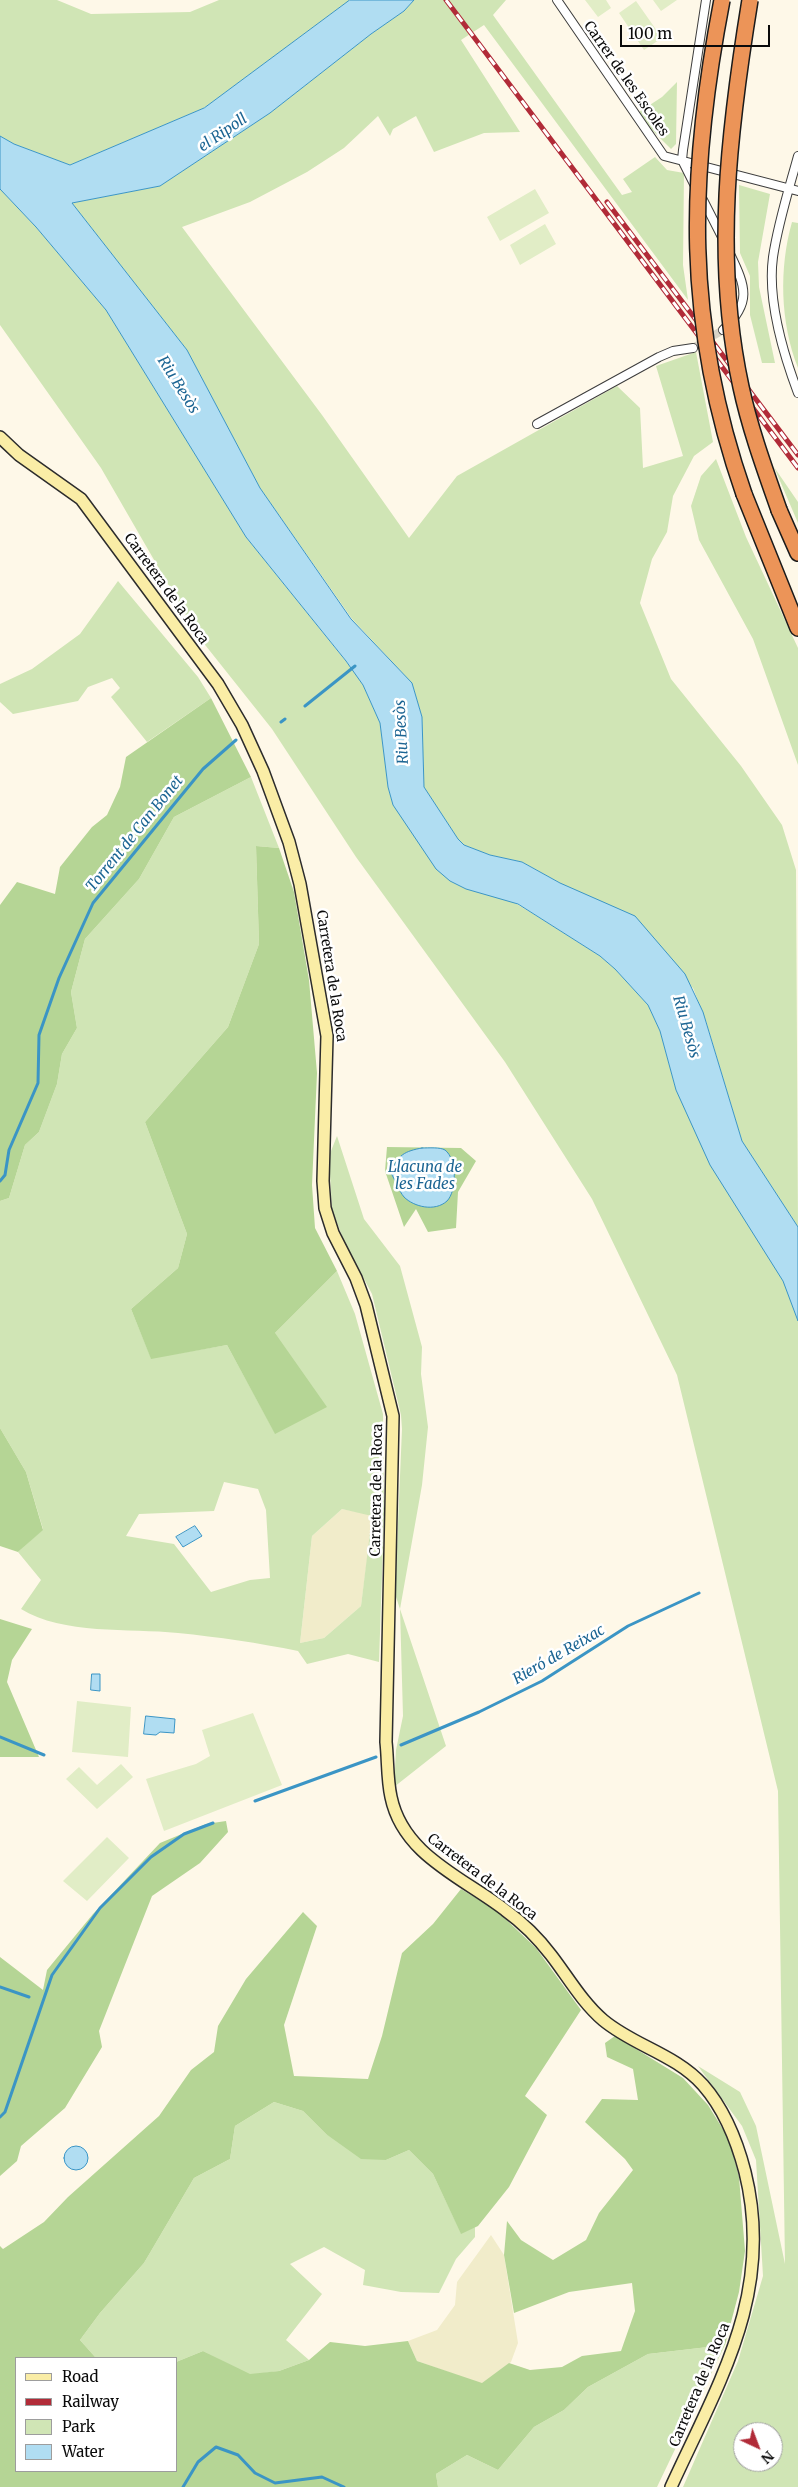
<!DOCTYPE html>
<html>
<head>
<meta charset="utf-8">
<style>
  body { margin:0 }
  #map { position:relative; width:798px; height:2487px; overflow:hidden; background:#fef8e8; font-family:Merriweather,serif }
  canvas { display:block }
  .legend { position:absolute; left:15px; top:2357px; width:162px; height:115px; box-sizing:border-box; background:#fff; border:1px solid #9d9d9d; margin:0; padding:6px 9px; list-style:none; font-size:15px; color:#0a0a0a }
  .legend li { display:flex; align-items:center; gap:10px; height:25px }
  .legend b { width:25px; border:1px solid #9d9d9d }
  .north { position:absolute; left:733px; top:2422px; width:50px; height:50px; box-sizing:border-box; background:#fff; border:1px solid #9d9d9d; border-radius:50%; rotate:137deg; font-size:14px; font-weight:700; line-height:20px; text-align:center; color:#0a0a0a }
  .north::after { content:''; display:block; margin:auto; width:18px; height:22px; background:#b12b38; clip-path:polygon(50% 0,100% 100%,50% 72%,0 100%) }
  .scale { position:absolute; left:620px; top:25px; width:150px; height:22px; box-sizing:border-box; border:2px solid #0a0a0a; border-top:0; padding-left:6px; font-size:15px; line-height:18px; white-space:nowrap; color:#0a0a0a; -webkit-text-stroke:4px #fff; paint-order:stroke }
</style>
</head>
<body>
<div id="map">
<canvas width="798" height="2487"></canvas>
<ul class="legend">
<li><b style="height:6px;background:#faeda6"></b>Road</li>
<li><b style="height:6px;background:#b12b38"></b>Railway</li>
<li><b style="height:14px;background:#d0e5b5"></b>Park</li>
<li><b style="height:14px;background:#b0ddf2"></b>Water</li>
</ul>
<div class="north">N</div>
<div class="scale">100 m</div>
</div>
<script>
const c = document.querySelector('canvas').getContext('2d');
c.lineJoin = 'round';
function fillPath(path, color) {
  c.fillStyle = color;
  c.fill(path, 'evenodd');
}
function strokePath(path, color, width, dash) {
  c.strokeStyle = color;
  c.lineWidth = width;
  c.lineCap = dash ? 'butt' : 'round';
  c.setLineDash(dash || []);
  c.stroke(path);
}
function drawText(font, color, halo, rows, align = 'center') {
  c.font = font + ' Merriweather,serif';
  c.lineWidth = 5;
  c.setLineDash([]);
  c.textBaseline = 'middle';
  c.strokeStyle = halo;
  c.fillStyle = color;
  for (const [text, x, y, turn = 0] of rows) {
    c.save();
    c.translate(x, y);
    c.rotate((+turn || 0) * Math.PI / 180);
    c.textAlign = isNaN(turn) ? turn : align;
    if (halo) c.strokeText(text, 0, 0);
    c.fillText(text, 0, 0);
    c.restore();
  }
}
fillPath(new Path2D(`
  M 342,1509 L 373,1515 L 361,1606 L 324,1638 L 300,1643 L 312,1536 Z
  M 491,2235 L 504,2255 L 518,2343 L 511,2362 L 482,2384 L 417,2361 L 408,2341 L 437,2330 L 455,2305 L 457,2282 Z`), '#f1ecca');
fillPath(new Path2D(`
  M 0,0 L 57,0 L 91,14 L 190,12 L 219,0 L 350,0 L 204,108 L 70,165 L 14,144 L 0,136 Z
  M 414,0 L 506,0 L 493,15 L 622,195 L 632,192 L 623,179 L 655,157 L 667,170 L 684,173 L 683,265 L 688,300 L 484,25 L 461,40 L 520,132 L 484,133 L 434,152 L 416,116 L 393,129 L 390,136 L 378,116 L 344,148 L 307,172 L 250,202 L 182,227 L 322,415 L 409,538 L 457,476 L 617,386 L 640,408 L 643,468 L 683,456 L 656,366 L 696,352 L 713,442 L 694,456 L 673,496 L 667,532 L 652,559 L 640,603 L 671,679 L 741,766 L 782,825 L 796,870 L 798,1227 L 742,1141 L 706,1021 L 693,988 L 560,883 L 522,862 L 490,855 L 464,845 L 458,839 L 424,787 L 422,717 L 412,683 L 352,619 L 260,488 L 187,350 L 72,203 L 160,186 L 270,113 L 371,34 L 404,11 Z
  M 677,82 L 676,144 L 671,149 L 636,114 L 662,97 Z
  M 739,185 L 770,194 L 758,262 L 759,287 L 775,363 L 762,363 L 750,315 L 750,276 L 740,253 Z
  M 0,189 L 36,227 L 106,310 L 246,537 L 352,669 L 363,685 L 380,723 L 388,787 L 393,805 L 450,881 L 466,889 L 510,900 L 535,915 L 600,956 L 615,969 L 648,1005 L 660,1031 L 676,1090 L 788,1290 L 798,1321 L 798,2487 L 683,2487 L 738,2361 L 763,2276 L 756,2160 L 742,2126 L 698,2066 L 740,2092 L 756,2126 L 785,2264 L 778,1791 L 677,1375 L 592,1199 L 505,1062 L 356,857 L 272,729 L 198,636 L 101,468 L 0,325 ZM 743,2432 L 773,2432 L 773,2462 L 743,2462 Z
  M 792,222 L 798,223 L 798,368 C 780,322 779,268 792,222 Z
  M 716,459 L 746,537 L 798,648 L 798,765 L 753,639 L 699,540 L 691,506 L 701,476 Z
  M 774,467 L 798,502 L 798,523 Z
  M 118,581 L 198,677 L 211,698 L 147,742 L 111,697 L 120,688 L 112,678 L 88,687 L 78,701 L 13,714 L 0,702 L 0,684 L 32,669 L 80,634 Z
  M 251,777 L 279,848 L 256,846 L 259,944 L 228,1027 L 145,1122 L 187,1234 L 178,1268 L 131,1309 L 151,1358 L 227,1345 L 275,1433 L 275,1333 L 337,1271 L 355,1314 L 383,1414 L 384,1516 L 379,1662 L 348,1654 L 307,1664 L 298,1651 C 259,1643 218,1637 178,1633 C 129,1628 63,1635 21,1609 L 41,1580 L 18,1552 L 43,1529 L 26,1472 L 0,1428 L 0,1201 L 9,1198 L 25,1145 L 39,1132 L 57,1084 L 62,1054 L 77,1028 L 71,992 L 85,939 L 139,879 L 174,817 ZM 224,1482 L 258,1489 L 266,1510 L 270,1578 L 250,1580 L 211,1592 L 174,1544 L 126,1536 L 139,1514 L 214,1511 ZM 342,1509 L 372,1516 L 361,1606 L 324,1638 L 300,1643 L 312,1536 Z
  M 337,1136 L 364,1219 L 400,1266 L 422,1347 L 421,1374 L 428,1427 L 422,1485 L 400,1609 L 446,1746 L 394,1787 L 396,1750 L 403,1716 L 400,1609 L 395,1594 L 402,1429 L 401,1415 L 372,1294 L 344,1241 L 332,1210 L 329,1156 Z
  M 274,2102 L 303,2111 L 326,2134 L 386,2160 L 409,2150 L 433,2174 L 461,2233 L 475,2227 L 475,2237 L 456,2259 L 439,2293 L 401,2292 L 363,2285 L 365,2270 L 324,2247 L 290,2264 L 322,2294 L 286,2340 L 309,2360 L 279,2371 L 250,2375 L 203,2351 L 176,2362 L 176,2358 L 96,2358 L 80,2340 L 100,2313 L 144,2263 L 194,2178 L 230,2159 L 235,2126 Z
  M 725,2345 L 657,2487 L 438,2487 L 436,2474 L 467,2455 L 498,2470 L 534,2427 L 564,2410 L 588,2387 L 648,2354 Z`), '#d0e5b5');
fillPath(new Path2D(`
  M 211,698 L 251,777 L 174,817 L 139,879 L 85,939 L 71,992 L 77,1028 L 62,1054 L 57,1084 L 39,1132 L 25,1145 L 9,1198 L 0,1201 L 0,905 L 17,882 L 55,894 L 60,867 L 92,827 L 107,815 L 120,787 L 126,757 Z
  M 256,846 L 279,848 L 294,892 L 309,980 L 317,1073 L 312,1185 L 315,1228 L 337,1271 L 275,1333 L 327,1407 L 275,1434 L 227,1345 L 151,1359 L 131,1309 L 178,1268 L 187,1234 L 145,1122 L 228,1027 L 259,944 Z
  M 387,1147 L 461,1148 L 476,1161 L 458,1192 L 456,1228 L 428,1232 L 416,1209 L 404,1227 L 385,1171 Z
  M 0,1428 L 26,1472 L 43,1530 L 18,1552 L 0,1546 Z
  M 0,1619 L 32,1629 L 12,1660 L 7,1682 L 39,1757 L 0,1757 Z
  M 226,1821 L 228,1832 L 200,1863 L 152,1896 L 99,2031 L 102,2047 L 65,2108 L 21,2146 L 17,2161 L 0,2176 L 0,1957 L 43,1990 L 47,1970 L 93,1914 L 160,1843 L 206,1824 Z
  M 461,1889 L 496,1910 L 536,1948 L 581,2010 L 525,2096 L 547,2115 L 509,2187 L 478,2226 L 461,2234 L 433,2174 L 409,2150 L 386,2160 L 361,2159 L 326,2134 L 303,2111 L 274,2102 L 235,2126 L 230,2159 L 194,2178 L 144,2263 L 100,2313 L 80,2340 L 96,2358 L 16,2358 L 16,2471 L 176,2471 L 176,2362 L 203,2351 L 250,2374 L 279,2371 L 309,2360 L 330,2342 L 365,2346 L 408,2341 L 417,2361 L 482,2383 L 509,2363 L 530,2370 L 562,2367 L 582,2356 L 621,2351 L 635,2311 L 632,2283 L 569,2292 L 514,2313 L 504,2255 L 507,2221 L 521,2240 L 553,2260 L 586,2240 L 599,2213 L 633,2170 L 625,2159 L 585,2122 L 602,2099 L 638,2100 L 633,2069 L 607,2057 L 605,2043 L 615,2036 L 683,2078 L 708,2105 L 729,2139 L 739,2177 L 745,2251 L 739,2292 L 725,2345 L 648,2354 L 588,2387 L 564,2410 L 534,2427 L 498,2470 L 467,2455 L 436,2474 L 438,2487 L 0,2487 L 0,2246 L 3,2249 L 44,2222 L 68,2197 L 159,2116 L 191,2070 L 214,2052 L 218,2026 L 246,1979 L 303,1912 L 317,1926 L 284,2025 L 294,2076 L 368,2079 L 382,2036 L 402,1953 L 433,1924 Z`), '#b5d595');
fillPath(new Path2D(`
  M 585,0 L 606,0 L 611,8 L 598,17 Z
  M 653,0 L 677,0 L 661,11 Z
  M 636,1 L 662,38 L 644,50 L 619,13 Z
  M 535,189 L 549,213 L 500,241 L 487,217 Z
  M 545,224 L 556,244 L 520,265 L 510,245 Z
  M 77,1701 L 131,1707 L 128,1757 L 72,1752 Z
  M 253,1713 L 282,1785 L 164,1831 L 146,1779 L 196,1764 L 210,1756 L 202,1730 Z
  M 121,1764 L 133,1777 L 97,1809 L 66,1779 L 79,1767 L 97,1785 Z
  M 107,1837 L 129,1858 L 87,1901 L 63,1881 Z`), '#e1edc6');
const water = new Path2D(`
  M 350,0 L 414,0 L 404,11 L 371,34 L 270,113 L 160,186 L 72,203 L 187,350 L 260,488 L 351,619 L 412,683 L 422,717 L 424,787 L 458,839 L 464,845 L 490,855 L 522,862 L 560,883 L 635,916 L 685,974 L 703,1012 L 742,1141 L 798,1227 L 798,1321 L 783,1281 L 710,1165 L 676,1090 L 660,1031 L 648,1005 L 615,969 L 600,956 L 518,904 L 466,889 L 450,881 L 436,869 L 393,805 L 388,787 L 380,723 L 363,685 L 346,661 L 246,537 L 106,310 L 36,227 L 0,189 L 0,136 L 14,144 L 70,165 L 204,108 Z
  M 422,1148 C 429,1148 440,1147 445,1150 C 457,1159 457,1191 447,1201 C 435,1212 414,1207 404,1197 C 399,1191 395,1180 391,1173 C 397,1155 405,1151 422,1148 Z
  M 195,1526 L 202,1536 L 183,1547 L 176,1537 Z
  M 92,1674 L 100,1674 L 100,1691 L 91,1690 Z
  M 146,1716 L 175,1719 L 174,1733 L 160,1732 L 156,1735 L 144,1734 Z
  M64 2158a12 12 0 1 1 24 0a12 12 0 1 1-24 0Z`);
fillPath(water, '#b0ddf2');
strokePath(water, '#3b95c5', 1);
strokePath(new Path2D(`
  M 305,706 L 355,666
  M 281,722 L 285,719
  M 0,1181 L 5,1175 L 9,1150 L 38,1083 L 39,1035 L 59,978 L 93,903 L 203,769 L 236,740
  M 0,1737 L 44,1755
  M 401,1745 L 479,1712 L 542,1681 L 628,1626 L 699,1593
  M 255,1801 L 376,1757
  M 0,1987 L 29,1997
  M 0,2117 L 5,2112 L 52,1975 L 100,1908 L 151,1857 L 184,1834 L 213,1823
  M 183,2487 L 198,2462 L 216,2447 L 238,2455 L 255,2473 L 275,2483 L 322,2477 L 344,2487`), '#3b95c5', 3);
strokePath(new Path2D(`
  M 693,348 L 723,330`), '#d9d4c7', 8, [8, 4]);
const street = new Path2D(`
  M 557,0 L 664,156 L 798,191
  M 798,156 C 789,189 778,223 773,257 C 767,301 783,353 798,393
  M 695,186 L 682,160 L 683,150 L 706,0
  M 701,196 L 723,239
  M 723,330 C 752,303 746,287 730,254
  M 537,424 L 659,357 L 673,351 L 693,348`);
const secondary = new Path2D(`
  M 0,437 L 19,455 L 81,499 L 218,684 L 242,725 L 263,771 L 289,842 L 300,884 L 327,1036 L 323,1181 L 325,1208 L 333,1233 L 356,1278 L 366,1305 L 393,1416 L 386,1742 C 388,1760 387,1779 391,1797 C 403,1855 462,1877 505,1910 C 523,1923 538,1938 551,1955 C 568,1977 582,2002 603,2020 C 634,2046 675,2054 703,2085 C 724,2109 737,2141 745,2172 C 775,2292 719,2382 671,2487`);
const highway = new Path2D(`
  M 744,494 L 798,628
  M 779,510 L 798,553`);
strokePath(street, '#3d3d3d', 10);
strokePath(secondary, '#2c2c2c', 14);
strokePath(highway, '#1b1b1b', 18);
strokePath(street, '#fff', 8);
strokePath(secondary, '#faeda6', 11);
strokePath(highway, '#ec9458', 15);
const rail = new Path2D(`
  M 446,0 L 798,468
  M 607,202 L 798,455`);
strokePath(rail, '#b12b38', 5);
strokePath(rail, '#fff', 3, [9]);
const highwayBridge = new Path2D(`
  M 722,0 C 688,176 684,322 744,494
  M 750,0 C 729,129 713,258 741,387 C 750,429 765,470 779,510`);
strokePath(highwayBridge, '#1b1b1b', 18, []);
strokePath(highwayBridge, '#ec9458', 15);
drawText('14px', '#0a0a0a', '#fff', [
  ["Carrer de les Escoles",626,79,55],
  ["Carretera de la Roca",166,589,54],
  ["Carretera de la Roca",331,976,81],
  ["Carretera de la Roca",377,1490,-89],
  ["Carretera de la Roca",482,1877,37],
  ["Carretera de la Roca",700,2385,-67]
]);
drawText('italic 15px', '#1c6593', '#fff', [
  ["el Ripoll",223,133,-34],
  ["Riu Besòs",178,385,58],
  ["Riu Besòs",402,732,-93],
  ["Torrent de Can Bonet",135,834,-51],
  ["Riu Besòs",686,1027,74],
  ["Llacuna de",425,1168],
  ["les Fades",425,1185],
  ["Rieró de Reixac",559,1655,-30]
]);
</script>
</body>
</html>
